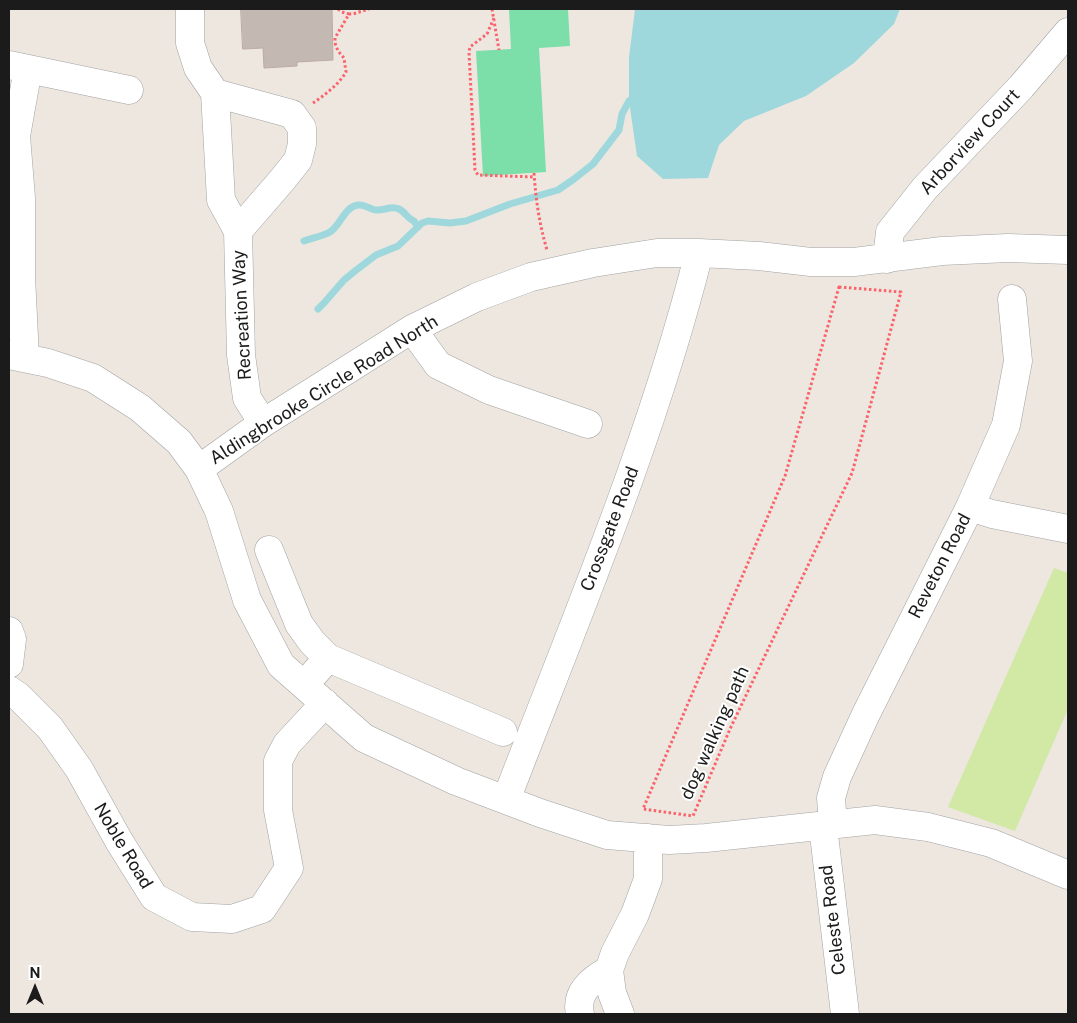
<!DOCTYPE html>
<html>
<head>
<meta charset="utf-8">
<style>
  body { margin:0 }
  #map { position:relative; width:1077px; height:1023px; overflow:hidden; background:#ede7e0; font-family:"Public Sans",sans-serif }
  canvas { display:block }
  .frame { position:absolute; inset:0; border:10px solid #1b1b1b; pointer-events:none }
  .north { position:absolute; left:10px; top:963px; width:50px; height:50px; -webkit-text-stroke:4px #fff; paint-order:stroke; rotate:0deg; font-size:14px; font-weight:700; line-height:20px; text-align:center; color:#1b1b1b }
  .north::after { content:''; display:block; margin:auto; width:18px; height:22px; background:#1b1b1b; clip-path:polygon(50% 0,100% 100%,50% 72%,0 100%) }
</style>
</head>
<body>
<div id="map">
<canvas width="1077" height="1023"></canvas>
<div class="frame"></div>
<div class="north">N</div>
</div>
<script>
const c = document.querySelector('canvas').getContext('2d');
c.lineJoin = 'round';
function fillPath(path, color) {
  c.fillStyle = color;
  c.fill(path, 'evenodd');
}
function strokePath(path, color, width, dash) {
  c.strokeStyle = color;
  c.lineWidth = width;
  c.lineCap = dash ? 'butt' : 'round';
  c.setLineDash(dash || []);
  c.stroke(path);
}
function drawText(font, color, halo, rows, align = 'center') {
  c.font = font + ' "Public Sans",sans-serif';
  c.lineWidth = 4;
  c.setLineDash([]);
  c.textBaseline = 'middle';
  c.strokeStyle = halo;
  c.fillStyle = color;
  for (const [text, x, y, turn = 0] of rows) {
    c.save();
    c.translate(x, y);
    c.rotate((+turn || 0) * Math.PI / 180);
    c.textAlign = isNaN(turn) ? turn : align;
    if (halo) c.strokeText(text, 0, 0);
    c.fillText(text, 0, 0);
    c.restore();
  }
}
fillPath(new Path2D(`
  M 1054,568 L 1068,573 L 1068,709 L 1015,831 L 948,807 Z`), '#d1e9a4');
fillPath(new Path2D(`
  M 509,9 L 568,9 L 570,46 L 539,48 L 546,172 L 483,176 L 476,51 L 511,49 Z`), '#7cdea9');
fillPath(new Path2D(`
  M 635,9 L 900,9 L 894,24 L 854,63 L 806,96 L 744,121 L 719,145 L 708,178 L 663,179 L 637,156 L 629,101 L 629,57 Z`), '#9fd8dc');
strokePath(new Path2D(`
  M 304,241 C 312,238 323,236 330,232 C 341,225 344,207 358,205 C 366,204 370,210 376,210 C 384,211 391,205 399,209 C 405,212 408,219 414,221 L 418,227
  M 318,309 L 324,303 L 344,280 L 355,271 L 376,255 L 398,246 L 422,223 L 428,221 L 450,223 L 466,221 L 510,204 L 558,190 L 574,179 L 593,164 L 619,130 L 622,114 L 629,101 L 632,99 L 636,99`), '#9fd8dc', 7);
const building = new Path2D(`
  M 241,9 L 332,9 L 333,60 L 297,62 L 297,66 L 264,68 L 263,48 L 243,49 Z`);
fillPath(building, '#c4b8b3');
strokePath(building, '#beaaa2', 1);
const minor = new Path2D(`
  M 190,9 L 190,43 L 198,68 L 215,93 L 221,200 L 238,231 L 241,355 L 247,398 L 263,423
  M 9,65 L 129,90
  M 215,93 L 292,114 L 302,128 L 302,144 L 298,160 L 283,179 L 238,231
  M 9,131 L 16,136 L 21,198 L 21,276 L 25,358
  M 16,136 L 28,69
  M 887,259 L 890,232 L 925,188 L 1021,87 L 1068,32
  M 412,329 L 438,365 L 489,390 L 588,424
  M 9,355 L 48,363 L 93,378 L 140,408 L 179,442 L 199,469 L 219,511 L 247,600 L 281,665 L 364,738 L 456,781 L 540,813 L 607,835 L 669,840 L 706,838 L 875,820 L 928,827 L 991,843 L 1068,875
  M 199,469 L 263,423 L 412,329 L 477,297 L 531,277 L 593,263 L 657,253 L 699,253 L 759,256 L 811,262 L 854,262 L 942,251 L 1008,248 L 1068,250
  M 970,507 L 992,514 L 1068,529
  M 269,550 L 299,624 L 312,642 L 328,658
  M 9,631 L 12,639 L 9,664
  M 304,685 L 328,658 L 503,732
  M 9,690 L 18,696 L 50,728 L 79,769 L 119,841 L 154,897 L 192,917 L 232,919 L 262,909 L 289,868 L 278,810 L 278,761 L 287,744 L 325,703
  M 506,800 C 575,620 652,440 699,253
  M 833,824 L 831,798 L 837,777 L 866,714 L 970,507 L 1006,425 L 1018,361 L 1012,299
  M 823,826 L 845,1014
  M 580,1014 C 575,992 592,979 609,970
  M 620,1014 L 612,993 L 609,970 L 615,953 L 635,914 L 648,879 L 648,838`);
strokePath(minor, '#a2a2a2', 29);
strokePath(new Path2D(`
  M 338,9 L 342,12 L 349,14
  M 492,9 L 499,50
  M 494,18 L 487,34 L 470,47 L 469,52 L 475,170 L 478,175 L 534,177
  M 313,103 C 325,95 339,84 346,72 L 344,58 L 338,51 L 335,43 L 335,38 L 349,14 L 353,14 L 369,9
  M 534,173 C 536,200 539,223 547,250
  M 839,287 L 901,292 L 852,473 L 730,729 L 693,816 L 643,809 L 785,476 Z`), '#fb636b', 3, [2.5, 2.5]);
strokePath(minor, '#fff', 28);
drawText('18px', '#1b1b1b', '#fff', [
  ["Arborview Court",970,142,-47],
  ["Recreation Way",242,315,-93],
  ["Aldingbrooke Circle Road North",324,390,-32],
  ["Crossgate Road",610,529,-69],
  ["Reveton Road",940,566,-63],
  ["dog walking path",715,733,-66],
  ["Noble Road",123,846,59],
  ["Celeste Road",833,920,-97]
]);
</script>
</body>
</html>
